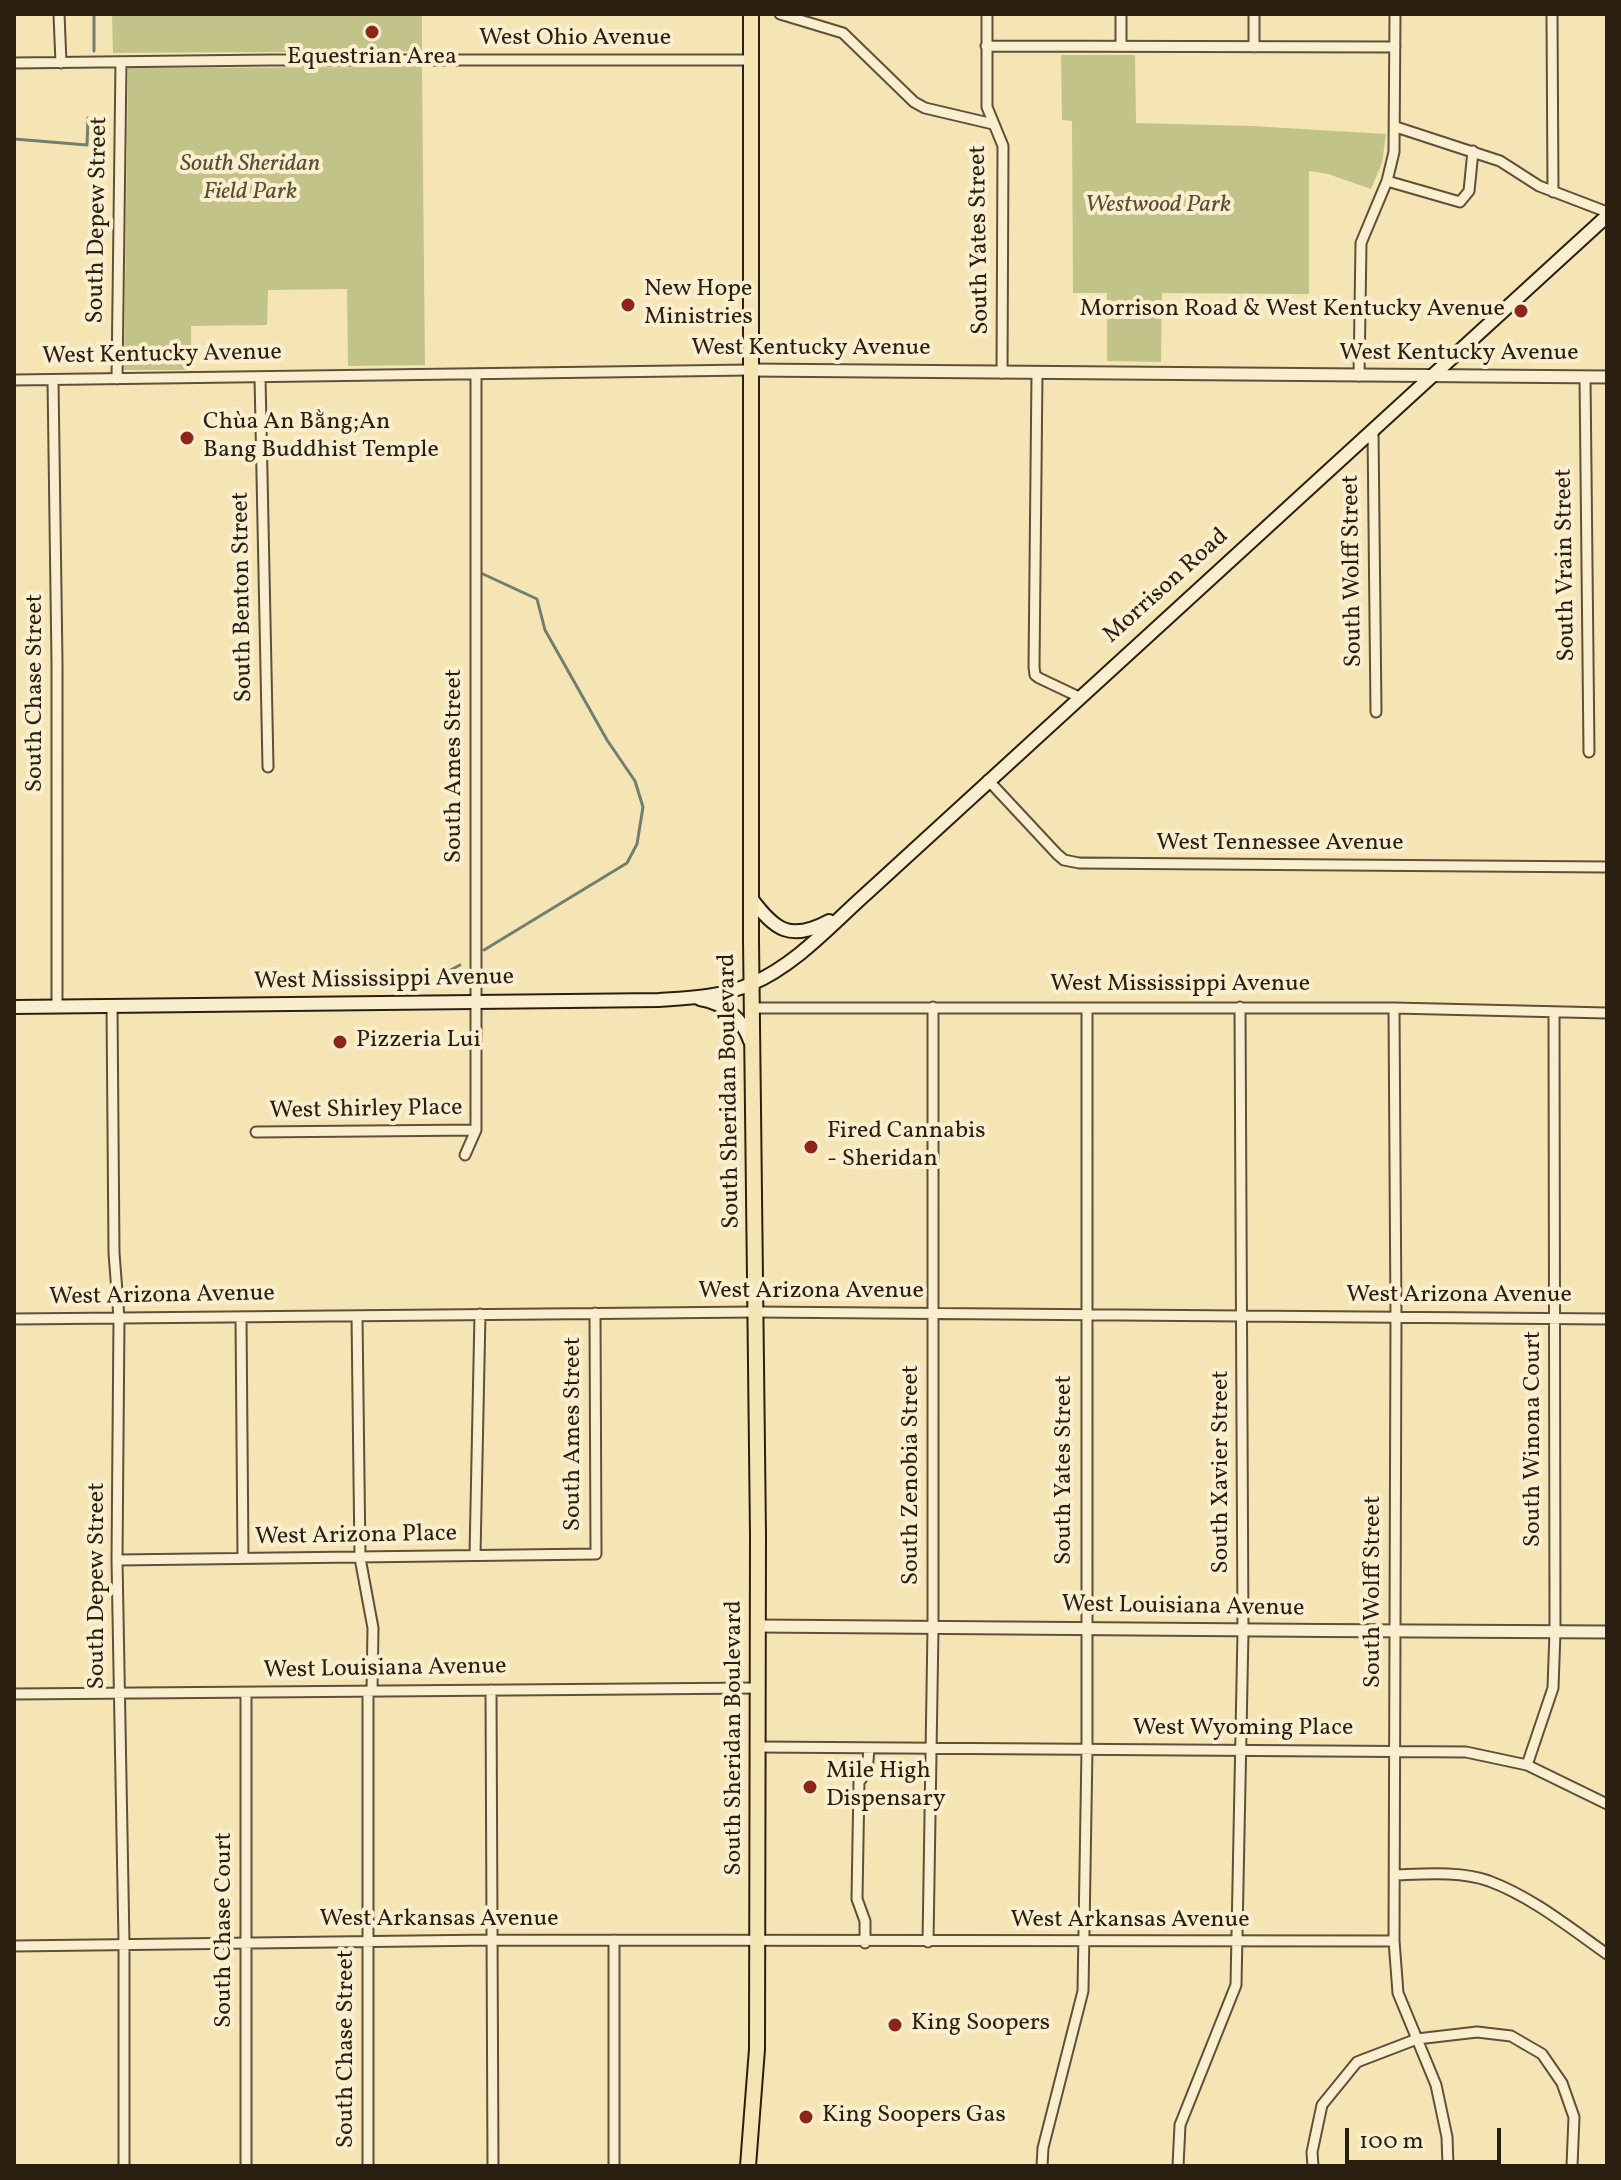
<!DOCTYPE html>
<html>
<head>
<meta charset="utf-8">
<style>
  body { margin:0 }
  #map { position:relative; width:1621px; height:2180px; overflow:hidden; background:#f6e5b4; font-family:Vollkorn,serif }
  canvas { display:block }
  .frame { position:absolute; inset:0; border:16px solid #2b1f12; pointer-events:none }
  .scale { position:absolute; left:1345px; top:2128px; width:156px; height:36px; box-sizing:border-box; border:4px solid #2b1f12; border-top:0; padding-left:10px; font-size:24px; line-height:28px; white-space:nowrap; color:#2b1f12; -webkit-text-stroke:6px #f9eece; paint-order:stroke }
</style>
</head>
<body>
<div id="map">
<canvas width="1621" height="2180"></canvas>
<div class="frame"></div>
<div class="scale">100 m</div>
</div>
<script>
const c = document.querySelector('canvas').getContext('2d');
c.lineJoin = 'round';
function fillPath(path, color) {
  c.fillStyle = color;
  c.fill(path, 'evenodd');
}
function strokePath(path, color, width, dash) {
  c.strokeStyle = color;
  c.lineWidth = width;
  c.lineCap = dash ? 'butt' : 'round';
  c.setLineDash(dash || []);
  c.stroke(path);
}
function drawText(font, color, halo, rows, align = 'center') {
  c.font = font + ' Vollkorn,serif';
  c.lineWidth = 8;
  c.setLineDash([]);
  c.textBaseline = 'middle';
  c.strokeStyle = halo;
  c.fillStyle = color;
  for (const [text, x, y, turn = 0] of rows) {
    c.save();
    c.translate(x, y);
    c.rotate((+turn || 0) * Math.PI / 180);
    c.textAlign = isNaN(turn) ? turn : align;
    if (halo) c.strokeText(text, 0, 0);
    c.fillText(text, 0, 0);
    c.restore();
  }
}
fillPath(new Path2D(`
  M 112,14 L 422,14 L 422,51 L 113,53 Z
  M 1061,55 L 1135,55 L 1136,123 L 1252,126 L 1386,134 L 1382,163 L 1371,189 L 1328,174 L 1309,171 L 1309,294 L 1162,293 L 1161,362 L 1107,361 L 1107,293 L 1073,293 L 1072,121 L 1062,120 Z
  M 422,67 L 425,365 L 348,366 L 347,289 L 268,290 L 267,325 L 191,326 L 191,370 L 124,370 L 128,68 Z`), '#c2c389');
strokePath(new Path2D(`
  M 94,14 L 94,51
  M 14,139 L 87,145 L 88,118
  M 483,574 L 537,599 L 545,630 L 607,740 L 635,781 L 643,807 L 637,844 L 627,863 L 484,950
  M 441,975 L 460,965`), '#6f7f70', 3);
const minor = new Path2D(`
  M 59,14 L 61,63
  M 780,14 L 843,33 L 914,102 L 925,108 L 993,124
  M 987,14 L 987,107 L 1003,146 L 1002,373
  M 1121,14 L 1121,45
  M 1552,14 L 1553,192
  M 986,46 L 1395,47
  M 1254,47 L 1254,14
  M 14,63 L 270,60 L 751,60
  M 1396,127 L 1500,161 L 1539,186 L 1607,212
  M 1387,181 L 1460,202 L 1469,191 L 1473,151
  M 1037,373 L 1034,667 L 1035,675 L 1039,678 L 1079,697
  M 1359,376 L 1361,243 L 1387,181 L 1394,152 L 1395,14
  M 260,377 L 268,767
  M 1585,377 L 1589,752
  M 117,379 L 121,62
  M 14,380 L 750,370
  M 53,380 L 57,663 L 57,1006
  M 1373,430 L 1376,712
  M 988,780 L 1057,854 L 1064,860 L 1079,863 L 1607,867
  M 112,1006 L 114,1253 L 119,1318 L 117,1560 L 124,1943 L 124,2166
  M 752,1008 L 1394,1008 L 1607,1013
  M 1394,1008 L 1396,1317 L 1394,1941 L 1398,1993 L 1436,2085 L 1447,2137 L 1448,2166
  M 256,1132 L 476,1130
  M 465,1155 L 476,1130 L 476,374
  M 357,1316 L 360,1558 L 373,1628 L 372,1691
  M 241,1317 L 243,1558
  M 14,1319 L 756,1312 L 1607,1319
  M 475,1555 L 480,1314
  M 117,1560 L 596,1554 L 595,1313
  M 491,1690 L 493,2166
  M 368,1691 L 368,2166
  M 14,1694 L 758,1688
  M 758,1747 L 1466,1752 L 1527,1765 L 1607,1804
  M 1527,1765 L 1553,1688 L 1555,1632 L 1554,1012
  M 1395,1875 C 1425,1874 1460,1871 1489,1881 C 1532,1897 1570,1928 1607,1954
  M 614,1940 L 614,2166
  M 928,1942 L 933,1628 L 933,1007
  M 865,1943 L 865,1921 L 857,1899 L 859,1782 L 867,1772 L 869,1749
  M 14,1946 L 492,1940 L 1394,1941
  M 246,2166 L 246,1694
  M 1042,2166 L 1043,2148 L 1083,1991 L 1087,1749 L 1087,1008
  M 1178,2166 L 1180,2125 L 1236,1985 L 1243,1632 L 1240,1007
  M 1313,2166 L 1312,2152 L 1322,2105 L 1357,2062 L 1417,2039 L 1477,2032 L 1511,2036 L 1542,2054 L 1562,2083 L 1574,2117 L 1572,2166`);
const tertiary = new Path2D(`
  M 750,370 L 1607,377
  M 758,1626 C 1041,1630 1324,1630 1607,1632`);
const secondary = new Path2D(`
  M 751,898 C 775,930 790,942 829,921
  M 700,999 C 724,1003 742,1018 750,1041
  M 14,1007 L 659,1000 C 690,998 721,997 751,984 C 796,965 832,924 868,892 L 1607,216`);
const primary = new Path2D(`
  M 748,2166 L 757,2049 L 758,1534 L 751,940 L 751,14`);
strokePath(minor, '#5e503a', 13);
strokePath(tertiary, '#5e503a', 15);
strokePath(secondary, '#2b1f12', 16);
strokePath(primary, '#2b1f12', 18);
strokePath(minor, '#f9eece', 9);
strokePath(tertiary, '#f9eece', 11);
strokePath(secondary, '#f9eece', 12);
strokePath(primary, '#f6e5b4', 14);
for (const [x, y, r, color] of [
  [372,32,8,"#8f2418"],
  [628,305,8,"#8f2418"],
  [1521,311,8,"#8f2418"],
  [187,438,8,"#8f2418"],
  [340,1042,8,"#8f2418"],
  [811,1147,8,"#8f2418"],
  [810,1787,8,"#8f2418"],
  [895,2025,8,"#8f2418"],
  [806,2117,8,"#8f2418"]
]) {
  const dot = new Path2D();
  dot.arc(x, y, r, 0, 2 * Math.PI);
  c.fillStyle = color;
  c.fill(dot);
  strokePath(dot, '#f9eece', 3);
}
drawText('24px', '#2b1f12', '#f9eece', [
  ["West Ohio Avenue",575,40],
  ["South Depew Street",99,220,-89],
  ["South Yates Street",981,240,-91],
  ["West Kentucky Avenue",811,350],
  ["West Kentucky Avenue",1459,355],
  ["West Kentucky Avenue",162,356,-1],
  ["South Vrain Street",1567,565,-91],
  ["South Wolff Street",1354,571,-91],
  ["Morrison Road",1167,587,-42],
  ["South Benton Street",244,597,-91],
  ["South Chase Street",37,693,-90],
  ["South Ames Street",456,766,-90],
  ["West Tennessee Avenue",1280,845],
  ["West Mississippi Avenue",384,981,-1],
  ["West Mississippi Avenue",1180,986],
  ["South Sheridan Boulevard",731,1091,-91],
  ["West Shirley Place",366,1111,-1],
  ["West Arizona Avenue",811,1293],
  ["West Arizona Avenue",162,1297,-1],
  ["West Arizona Avenue",1459,1297],
  ["South Ames Street",575,1434,-90],
  ["South Winona Court",1535,1439,-90],
  ["South Yates Street",1066,1470,-90],
  ["South Xavier Street",1223,1472,-90],
  ["South Zenobia Street",913,1475,-90],
  ["West Arizona Place",356,1537,-1],
  ["South Depew Street",99,1586,-90],
  ["South Wolff Street",1375,1592,-90],
  ["West Louisiana Avenue",1183,1608,1],
  ["West Louisiana Avenue",385,1670,-1],
  ["West Wyoming Place",1243,1730],
  ["South Sheridan Boulevard",736,1738,-90],
  ["West Arkansas Avenue",439,1921],
  ["West Arkansas Avenue",1130,1922],
  ["South Chase Court",226,1930,-90],
  ["South Chase Street",348,2049,-90]
]);
drawText('24px', '#2b1f12', '#f9eece', [
  ["Equestrian Area",372,59,"center"],
  ["New Hope",644,291],
  ["Ministries",644,319],
  ["Morrison Road & West Kentucky Avenue",1505,311,"right"],
  ["Chùa An Bằng;An",203,424],
  ["Bang Buddhist Temple",203,452],
  ["Pizzeria Lui",356,1042],
  ["Fired Cannabis",827,1133],
  ["- Sheridan",827,1161],
  ["Mile High",826,1773],
  ["Dispensary",826,1801],
  ["King Soopers",911,2025],
  ["King Soopers Gas",822,2117]
], 'left');
drawText('italic 24px', '#585036', '#f9eece', [
  ["South Sheridan",250,166],
  ["Field Park",250,194],
  ["Westwood Park",1158,207]
]);
</script>
</body>
</html>
